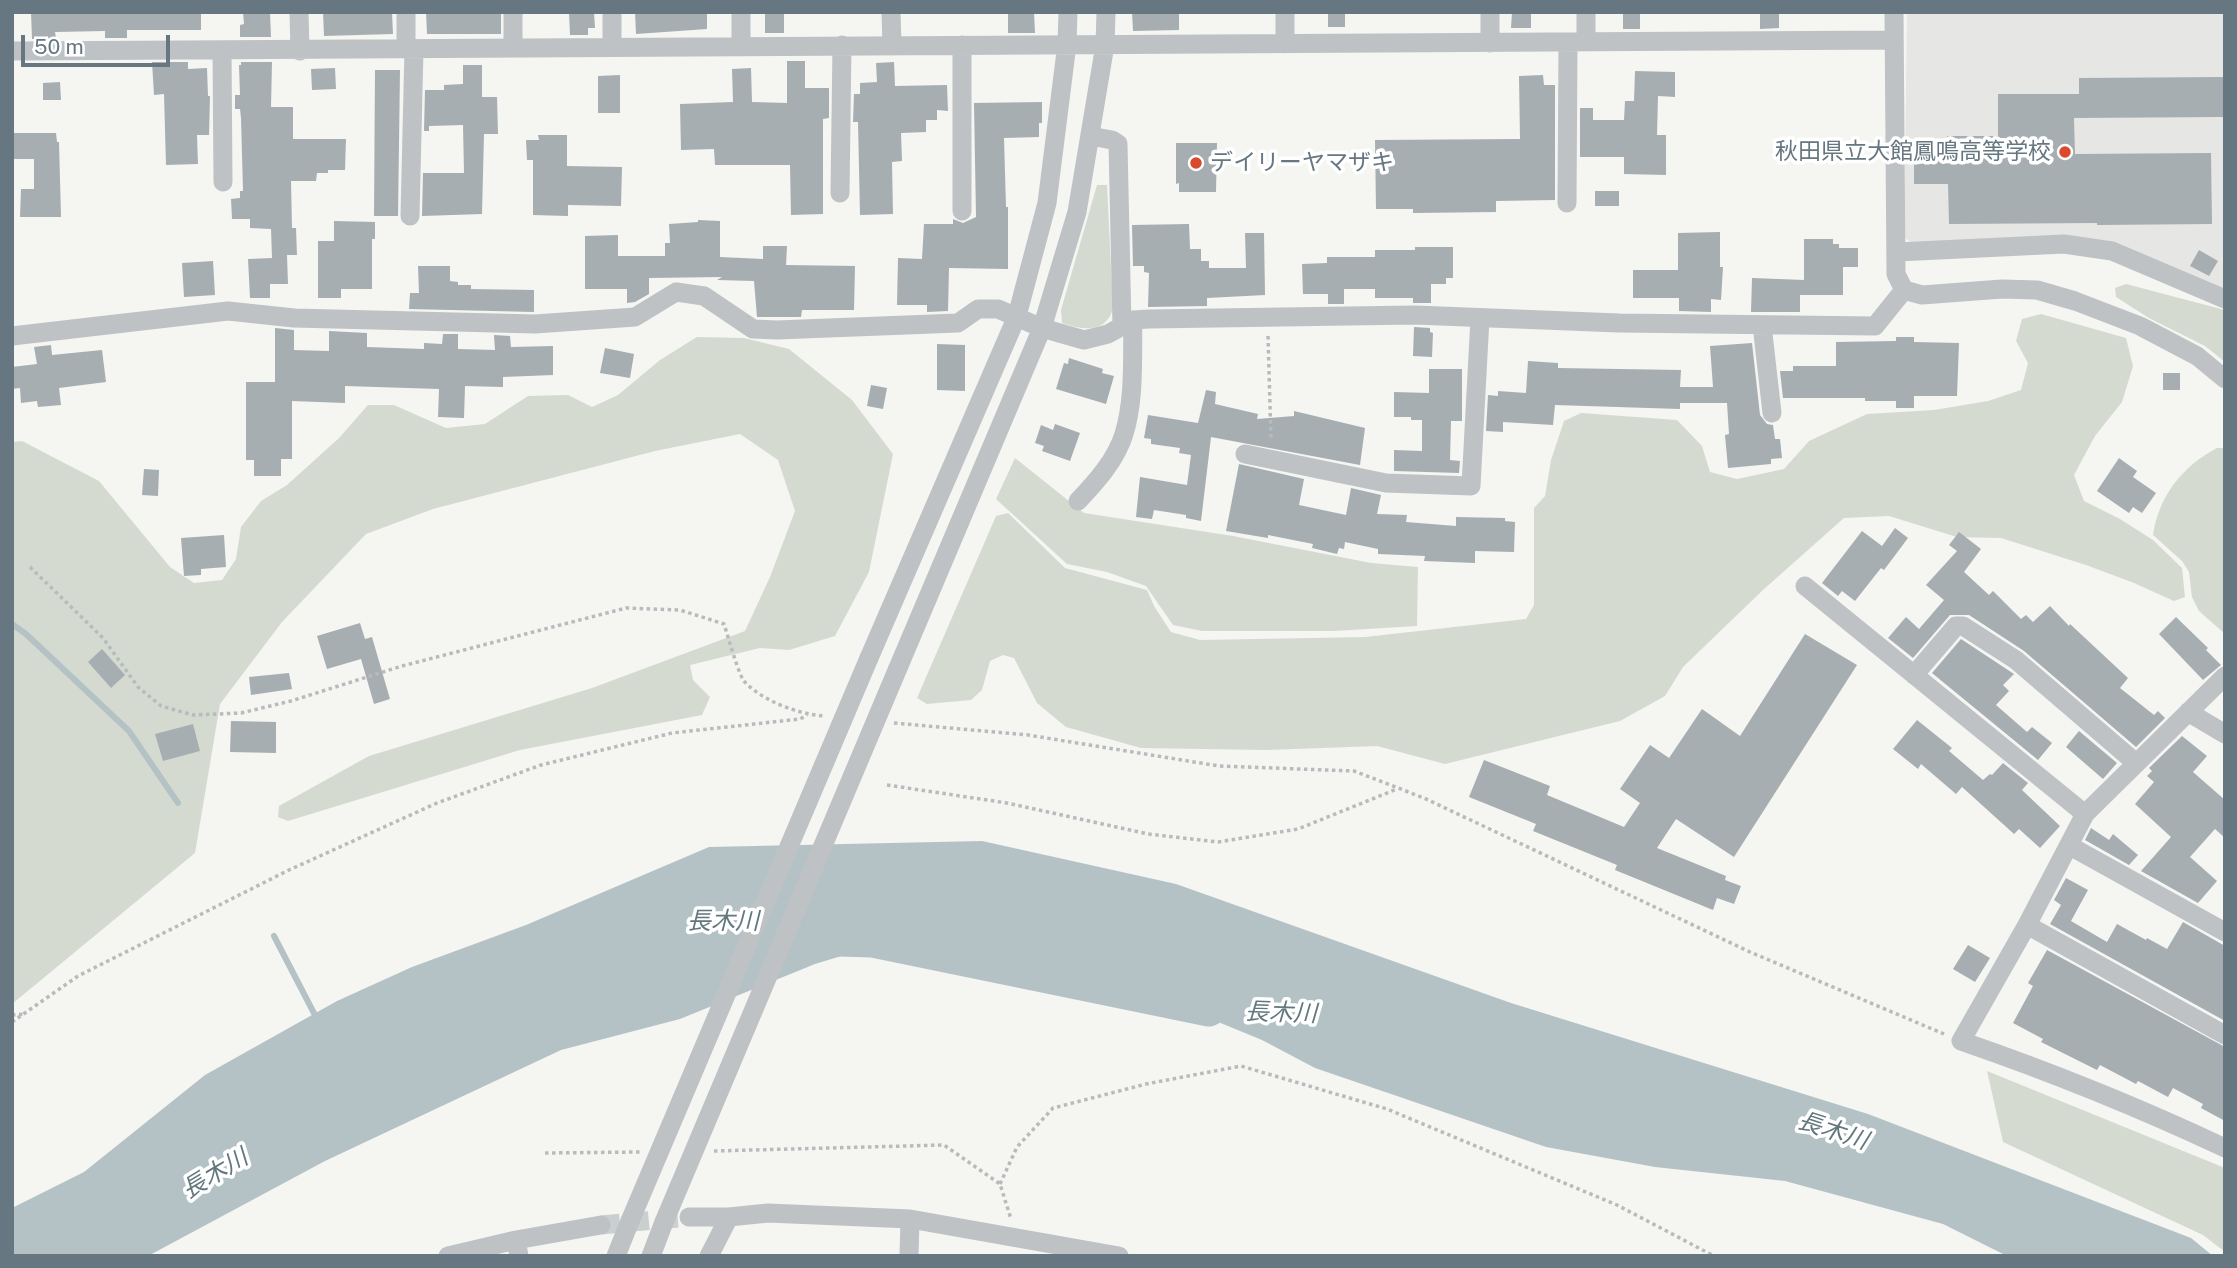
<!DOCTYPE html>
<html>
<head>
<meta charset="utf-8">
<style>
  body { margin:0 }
  #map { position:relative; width:2237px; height:1268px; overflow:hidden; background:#f5f5f2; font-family:"Public Sans",sans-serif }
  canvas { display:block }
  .frame { position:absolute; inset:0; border:14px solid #667781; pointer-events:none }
  .scale { position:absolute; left:21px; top:35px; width:149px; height:32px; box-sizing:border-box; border:4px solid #667781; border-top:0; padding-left:9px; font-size:21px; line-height:24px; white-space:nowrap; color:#667781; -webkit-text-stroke:5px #fff; paint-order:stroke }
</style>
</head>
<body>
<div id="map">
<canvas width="2237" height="1268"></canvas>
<div class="frame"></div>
<div class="scale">50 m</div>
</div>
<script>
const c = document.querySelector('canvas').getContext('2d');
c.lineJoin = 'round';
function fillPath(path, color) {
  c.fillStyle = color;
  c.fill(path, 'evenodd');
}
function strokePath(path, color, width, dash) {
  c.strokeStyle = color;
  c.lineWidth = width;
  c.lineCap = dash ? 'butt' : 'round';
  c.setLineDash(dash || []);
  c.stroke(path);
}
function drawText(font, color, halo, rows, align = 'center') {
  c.font = font + ' "Public Sans","Noto Sans JP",sans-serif';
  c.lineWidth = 7;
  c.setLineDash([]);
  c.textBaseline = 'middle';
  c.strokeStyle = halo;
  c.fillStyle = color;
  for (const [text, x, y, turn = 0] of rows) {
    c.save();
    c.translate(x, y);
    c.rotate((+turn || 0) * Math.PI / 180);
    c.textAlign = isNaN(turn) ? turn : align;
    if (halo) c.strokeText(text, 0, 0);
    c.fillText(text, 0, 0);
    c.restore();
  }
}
fillPath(new Path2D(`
  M 1907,12 L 2225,12 L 2225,292 L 2116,246 L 1917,247 L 1904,237 Z`), '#e6e6e5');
fillPath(new Path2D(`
  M 1097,185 L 1107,185 L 1113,309 C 1105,334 1082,330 1062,323 L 1061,310 Z
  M 2126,284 L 2225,310 L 2225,362 L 2205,346 L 2149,318 L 2116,297 L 2115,288 Z
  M 2041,314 L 2126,338 L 2133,366 L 2122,402 L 2095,436 L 2074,475 L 2084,501 L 2120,519 L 2153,540 L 2182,568 L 2185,597 L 2174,601 L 2134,583 L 2086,565 L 2001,538 L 1957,537 L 1889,516 L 1844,518 L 1763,590 L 1683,667 L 1665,696 L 1620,721 L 1445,764 L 1377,746 L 1267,750 L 1141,748 L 1066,727 L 1037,703 L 1014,658 L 1003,655 L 990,661 L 982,690 L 971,700 L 927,704 L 917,698 L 996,516 L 1008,513 L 1065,568 L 1147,590 L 1154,606 L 1171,632 L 1200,640 L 1365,637 L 1526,619 L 1534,605 L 1534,508 L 1545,496 L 1551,460 L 1564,421 L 1581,413 L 1677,420 L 1702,446 L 1710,472 L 1737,479 L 1784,469 L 1809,441 L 1867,414 L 1934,410 L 1988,401 L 2021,390 L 2028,363 L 2016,341 L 2022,319 Z
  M 697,337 L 744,338 L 789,349 L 852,400 L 893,454 L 869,572 L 835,636 L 789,650 L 760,648 L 690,665 L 693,680 L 710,697 L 702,715 L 520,750 L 288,821 L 278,817 L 279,806 L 369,756 L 592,688 L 745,631 L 770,577 L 795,511 L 778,460 L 740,434 L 655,451 L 433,509 L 366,534 L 282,622 L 220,704 L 195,853 L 12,1004 L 12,442 L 22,441 L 99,481 L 170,567 L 194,583 L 222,580 L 236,559 L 241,527 L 261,501 L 287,485 L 339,438 L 368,405 L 394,405 L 446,428 L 485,424 L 528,396 L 568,395 L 592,407 L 618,395 L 660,360 Z
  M 2217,448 L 2225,448 L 2225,634 L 2199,611 L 2192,597 L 2189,572 L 2182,561 L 2153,535 C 2159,495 2183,466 2217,448 Z
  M 1015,458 L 1084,513 L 1233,536 L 1371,563 L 1418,567 L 1417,626 L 1334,631 L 1202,631 L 1173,625 L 1146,586 L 1107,572 L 1067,564 L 996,499 Z
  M 1987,1071 L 2225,1168 L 2225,1252 L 2203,1235 L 2003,1142 Z`), '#d5dad1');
fillPath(new Path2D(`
  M 982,841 L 1176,884 L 1511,1003 L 1868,1114 L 2191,1238 L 2213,1256 L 2007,1256 L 1943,1224 L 1785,1181 L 1655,1167 L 1546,1147 L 1315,1068 L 1262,1040 L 1099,973 L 920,932 L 815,964 L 680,1019 L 561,1050 L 325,1161 L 148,1256 L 12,1256 L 12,1208 L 84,1172 L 205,1075 L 337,1001 L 412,967 L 526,925 L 709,847 Z`), '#b5c2c5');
strokePath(new Path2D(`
  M 12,624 L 26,634 L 129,731 L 178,803
  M 274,936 L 318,1021`), '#b5c2c5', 6);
strokePath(new Path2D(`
  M 838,939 L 873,940 L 1209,1009`), '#b5c2c5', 35);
fillPath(new Path2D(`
  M 31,12 L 201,12 L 201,30 L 127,30 L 127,38 L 105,38 L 105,31 L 55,32 L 56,38 L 32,39 Z
  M 243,12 L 270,12 L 271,37 L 240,37 L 240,25 L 244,24 Z
  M 323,12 L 392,12 L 393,34 L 324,36 Z
  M 426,12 L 501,12 L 501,34 L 427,34 Z
  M 569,12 L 594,12 L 595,28 L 588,28 L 588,35 L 570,35 Z
  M 635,12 L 707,12 L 707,29 L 636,34 Z
  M 765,12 L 784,12 L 784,33 L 765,33 Z
  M 1008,12 L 1034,12 L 1035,33 L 1008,33 Z
  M 1132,12 L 1179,12 L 1179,30 L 1133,31 Z
  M 1328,12 L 1345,12 L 1345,27 L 1328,27 Z
  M 1512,12 L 1531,12 L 1531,28 L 1511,28 Z
  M 1623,12 L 1640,12 L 1640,29 L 1623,29 Z
  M 1760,12 L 1779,12 L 1779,28 L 1760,29 Z
  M 787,61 L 805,61 L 805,88 L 829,88 L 829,118 L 823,119 L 823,214 L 791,215 L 790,165 L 715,165 L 714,149 L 681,150 L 680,104 L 733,102 L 732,69 L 751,68 L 752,102 L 787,103 Z
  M 152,62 L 188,62 L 188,69 L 207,68 L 208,96 L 210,96 L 209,135 L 197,135 L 198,164 L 166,165 L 164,94 L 154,95 Z
  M 241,62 L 272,62 L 271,107 L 293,107 L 293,139 L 346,139 L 345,170 L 328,170 L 328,173 L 317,173 L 316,181 L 291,181 L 292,228 L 296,228 L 297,255 L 287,255 L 288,284 L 270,284 L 270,298 L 250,298 L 248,259 L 272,258 L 271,229 L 250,228 L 250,219 L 232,219 L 231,199 L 240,198 L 240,191 L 243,191 L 241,118 L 240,109 L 235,109 L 235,95 L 240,95 L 239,65 L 241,65 Z
  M 894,62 L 895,86 L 947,85 L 948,111 L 937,110 L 937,120 L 926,120 L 926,132 L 901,133 L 902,161 L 892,162 L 893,214 L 860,215 L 858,122 L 853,122 L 854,94 L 860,94 L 860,83 L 877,82 L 876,63 Z
  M 463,65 L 482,65 L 482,97 L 497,97 L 498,134 L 484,134 L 482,214 L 422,216 L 423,173 L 464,173 L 463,125 L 429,126 L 429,131 L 424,131 L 425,90 L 444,90 L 444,85 L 463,84 Z
  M 335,68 L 336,89 L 312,90 L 311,69 Z
  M 375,70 L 400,70 L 398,216 L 374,216 Z
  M 1635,71 L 1675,72 L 1675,97 L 1658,96 L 1657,135 L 1666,135 L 1666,175 L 1624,174 L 1624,157 L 1580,157 L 1580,108 L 1593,108 L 1593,120 L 1624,120 L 1625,101 L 1634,101 Z
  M 620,75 L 620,113 L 598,113 L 598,76 Z
  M 1543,75 L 1544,85 L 1555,85 L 1555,200 L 1496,201 L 1496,212 L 1413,213 L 1413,209 L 1376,209 L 1375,140 L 1520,139 L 1519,76 Z
  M 2225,77 L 2225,117 L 2074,118 L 2075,154 L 2211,153 L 2212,224 L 2097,225 L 2097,223 L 1949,224 L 1948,184 L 1914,184 L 1914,151 L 1948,150 L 1947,136 L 1998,136 L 1998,94 L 2079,94 L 2079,78 Z
  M 60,82 L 61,100 L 43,100 L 43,83 Z
  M 1042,102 L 1042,123 L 1039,123 L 1039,137 L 1004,138 L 1006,207 L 1008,207 L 1008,269 L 949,268 L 948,311 L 927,312 L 927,305 L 897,305 L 898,258 L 922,259 L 924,224 L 953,224 L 953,219 L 963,223 L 976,217 L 974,103 Z
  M 12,133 L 56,133 L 57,142 L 59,142 L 61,217 L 20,217 L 21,189 L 34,189 L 34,159 L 12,159 Z
  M 538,135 L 567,135 L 567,166 L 622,167 L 621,206 L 568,205 L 568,216 L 533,215 L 533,160 L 527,160 L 526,140 L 539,140 Z
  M 1176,143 L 1217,143 L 1216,192 L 1179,192 L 1179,183 L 1176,184 Z
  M 1595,191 L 1619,191 L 1619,206 L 1595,206 Z
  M 698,220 L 720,221 L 720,257 L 763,259 L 763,246 L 787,246 L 786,265 L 855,266 L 854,310 L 802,310 L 801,317 L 757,317 L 754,281 L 717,280 L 722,277 L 649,278 L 649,294 L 635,302 L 627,303 L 627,289 L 585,289 L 585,236 L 618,235 L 618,256 L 665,256 L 665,243 L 670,243 L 669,224 L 698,222 Z
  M 334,221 L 375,222 L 375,239 L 372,239 L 372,289 L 341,289 L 341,298 L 318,298 L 318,241 L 334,241 Z
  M 1189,224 L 1190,249 L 1201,249 L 1201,261 L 1209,261 L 1209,268 L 1246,268 L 1245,233 L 1264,233 L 1265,295 L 1207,298 L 1207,306 L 1148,307 L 1149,273 L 1144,272 L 1144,266 L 1133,266 L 1132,225 Z
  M 1720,232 L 1720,267 L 1723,267 L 1721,300 L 1711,299 L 1711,312 L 1679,311 L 1679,298 L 1633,298 L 1633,270 L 1678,270 L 1678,233 Z
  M 1804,239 L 1833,239 L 1833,244 L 1839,244 L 1839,248 L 1858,248 L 1858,267 L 1843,267 L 1843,295 L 1800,295 L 1800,312 L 1751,312 L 1752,278 L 1804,280 Z
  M 1415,247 L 1453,247 L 1453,278 L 1446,278 L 1446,284 L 1431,284 L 1431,303 L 1413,303 L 1413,298 L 1375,298 L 1375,289 L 1344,289 L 1344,304 L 1328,304 L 1328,294 L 1303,294 L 1302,264 L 1327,263 L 1327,257 L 1375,257 L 1375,250 L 1415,250 Z
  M 2199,250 L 2218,261 L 2209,276 L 2190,266 Z
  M 213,261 L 215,295 L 184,297 L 182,263 Z
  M 418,266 L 450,266 L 450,281 L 458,282 L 458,285 L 471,285 L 471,289 L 534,290 L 534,312 L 409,309 L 410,293 L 419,293 Z
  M 1414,327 L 1430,328 L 1430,332 L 1433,333 L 1432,357 L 1413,356 Z
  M 275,328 L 294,330 L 294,350 L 329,351 L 329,331 L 367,333 L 367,347 L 424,349 L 424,343 L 442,344 L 443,334 L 458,334 L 458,349 L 495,350 L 494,335 L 510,336 L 511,347 L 553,346 L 553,375 L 503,377 L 503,387 L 465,386 L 464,418 L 438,417 L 439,389 L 345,386 L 345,403 L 292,401 L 292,459 L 281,459 L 281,476 L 254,476 L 254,460 L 246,460 L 246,382 L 275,382 Z
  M 1896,337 L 1914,337 L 1914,342 L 1959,343 L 1957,396 L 1914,396 L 1914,408 L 1896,408 L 1896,401 L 1865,401 L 1865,398 L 1783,398 L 1780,371 L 1793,371 L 1793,366 L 1836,366 L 1836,342 L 1896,341 Z
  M 1752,343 L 1760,415 L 1767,424 L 1773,425 L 1775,439 L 1780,439 L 1782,458 L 1771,459 L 1771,464 L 1728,468 L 1725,435 L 1729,434 L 1727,403 L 1680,403 L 1680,409 L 1555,405 L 1553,425 L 1503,422 L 1503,432 L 1486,431 L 1488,395 L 1498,396 L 1498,391 L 1526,393 L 1528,361 L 1558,363 L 1558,368 L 1681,370 L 1680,387 L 1713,387 L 1710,346 Z
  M 937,344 L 965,345 L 965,391 L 937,390 Z
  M 51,345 L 52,355 L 102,350 L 106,382 L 59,388 L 61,405 L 38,407 L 37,401 L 21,403 L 20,388 L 12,389 L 12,367 L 37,364 L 34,347 Z
  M 605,348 L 634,354 L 630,378 L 600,373 Z
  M 1069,358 L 1103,369 L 1102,373 L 1114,376 L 1106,404 L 1056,389 L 1064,363 L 1068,364 Z
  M 1429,369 L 1462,369 L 1462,421 L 1451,421 L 1450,460 L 1460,461 L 1459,473 L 1394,471 L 1394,450 L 1422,451 L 1422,420 L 1411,420 L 1411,417 L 1394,417 L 1394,392 L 1429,393 Z
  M 2163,373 L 2180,373 L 2180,390 L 2163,390 Z
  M 871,385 L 887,388 L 883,409 L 867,406 Z
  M 1206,390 L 1216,392 L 1215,404 L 1258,414 L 1257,419 L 1294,416 L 1294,411 L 1365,428 L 1360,465 L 1211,437 L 1201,521 L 1186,518 L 1186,515 L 1154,510 L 1152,519 L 1136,517 L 1140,477 L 1187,485 L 1191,455 L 1179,453 L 1180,448 L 1151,444 L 1151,439 L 1144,438 L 1148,415 L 1198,423 Z
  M 1055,424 L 1080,433 L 1070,461 L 1042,451 L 1044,446 L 1035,443 L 1041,425 L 1053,430 Z
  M 2119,458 L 2137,471 L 2133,477 L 2156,493 L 2142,513 L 2133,507 L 2129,513 L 2097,491 Z
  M 1239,464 L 1304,479 L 1299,505 L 1346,515 L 1351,488 L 1381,495 L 1377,514 L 1407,515 L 1406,522 L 1456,526 L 1456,517 L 1505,518 L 1505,521 L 1515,522 L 1514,552 L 1475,551 L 1475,563 L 1424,561 L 1425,556 L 1378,554 L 1378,549 L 1345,542 L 1344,549 L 1339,548 L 1337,554 L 1312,548 L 1313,544 L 1268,535 L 1268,538 L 1226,531 Z
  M 144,469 L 159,470 L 158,496 L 142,495 Z
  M 1895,528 L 1908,538 L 1884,570 L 1881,568 L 1855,601 L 1842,591 L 1838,596 L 1822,583 L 1862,531 L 1882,546 Z
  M 1959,532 L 1981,549 L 1964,572 L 1989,595 L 1993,591 L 2021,619 L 2026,615 L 2033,622 L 2050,606 L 2069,626 L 2070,624 L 2128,678 L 2120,688 L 2154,715 L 2158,711 L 2165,718 L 2136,747 L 2024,651 L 1969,615 L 1950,615 L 1913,658 L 1888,638 L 1906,617 L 1919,629 L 1944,600 L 1926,585 L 1957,551 L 1949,545 Z
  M 224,535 L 226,567 L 201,569 L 201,575 L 184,576 L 181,538 Z
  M 2176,617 L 2208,648 L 2206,650 L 2221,665 L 2203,680 L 2159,634 Z
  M 360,623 L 365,639 L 372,637 L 390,699 L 374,704 L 361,659 L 327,669 L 317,636 Z
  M 1805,634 L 1857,665 L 1734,857 L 1676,819 L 1657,848 L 1726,876 L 1725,880 L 1741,886 L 1734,904 L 1717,898 L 1713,910 L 1615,870 L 1617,865 L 1533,831 L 1536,824 L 1469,797 L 1484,760 L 1550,786 L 1547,795 L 1624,827 L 1640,803 L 1620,789 L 1650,745 L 1669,758 L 1702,709 L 1740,736 Z
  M 1961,639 L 2014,674 L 2003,685 L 2009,691 L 1996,705 L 2027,732 L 2032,727 L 2052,743 L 2038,760 L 1932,673 Z
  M 102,649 L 125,675 L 111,688 L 88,662 Z
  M 289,673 L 292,689 L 251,695 L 249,677 Z
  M 1917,720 L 1952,748 L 1949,751 L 1983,780 L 1990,774 L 1992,775 L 2003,763 L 2028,783 L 2022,790 L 2060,826 L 2040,848 L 2019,829 L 2014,834 L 1962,787 L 1956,794 L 1921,764 L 1918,769 L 1893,749 Z
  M 231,721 L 276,722 L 276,753 L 230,752 Z
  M 193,724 L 200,751 L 163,761 L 155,734 Z
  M 2079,731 L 2117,763 L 2103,779 L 2066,747 Z
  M 2182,736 L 2207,756 L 2193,772 L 2225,800 L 2225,838 L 2215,829 L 2190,857 L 2217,881 L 2198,903 L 2141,871 L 2171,837 L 2135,804 L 2154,782 L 2147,776 L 2152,771 L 2149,768 Z
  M 2091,828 L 2109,840 L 2113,834 L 2138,855 L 2129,865 L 2085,840 Z
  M 2066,878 L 2088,890 L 2071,921 L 2107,942 L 2117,924 L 2146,940 L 2147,938 L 2167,949 L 2183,922 L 2225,946 L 2225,1021 L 2050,924 L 2061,905 L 2054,900 Z
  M 1968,945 L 1990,958 L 1975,982 L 1953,969 Z
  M 2047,950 L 2225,1047 L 2225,1121 L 2201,1108 L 2203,1104 L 2173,1088 L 2168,1097 L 2138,1081 L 2136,1084 L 2100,1065 L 2097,1070 L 2041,1042 L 2043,1039 L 2013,1023 L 2033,986 L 2028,983 Z`), '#a6aeb2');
strokePath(new Path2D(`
  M 601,1225 L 689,1217`), '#cacfd0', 19, [19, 10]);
strokePath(new Path2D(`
  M 1268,336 L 1271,440
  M 30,567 L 103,638 L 138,687 L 161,706 L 193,715 L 241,713 L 291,701 L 402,666 L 626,608 L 680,610 L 724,624 C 728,636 738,673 744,681 C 762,701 798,714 824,716
  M 894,723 L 1028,735 L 1219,766 L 1354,771 L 1424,798 L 1750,952 L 1944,1034
  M 887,785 L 1007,803 L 1148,834 L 1218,842 L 1298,829 L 1397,789
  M 12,1015 L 24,1014
  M 12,1022 L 78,976 L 289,870 L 437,803 L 541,765 L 672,733 L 800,719 L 807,715
  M 714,1151 L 944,1145 L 1000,1184 L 1011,1219
  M 545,1153 L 640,1152
  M 1000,1184 L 1017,1147 L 1053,1108 L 1146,1084 L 1241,1066 L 1387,1109 L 1617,1205 L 1714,1256`), '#b8bbbd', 3.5, [3.5, 3.5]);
strokePath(new Path2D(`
  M 299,12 L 300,51
  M 406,12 L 406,49
  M 513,12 L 513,48
  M 741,12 L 741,46
  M 891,12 L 892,45
  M 1285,12 L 1285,44
  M 1490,12 L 1490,43
  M 1586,12 L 1586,42
  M 1894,12 L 1896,274 L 1904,290 L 1922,295 L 2002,289 L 2037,290 L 2075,301 L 2140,326 L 2197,356 L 2225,379
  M 962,45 L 962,211
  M 612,47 L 612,12
  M 12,51 L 1893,40
  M 222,51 L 223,182
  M 1090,136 L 1112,140 L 1118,144 L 1122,326
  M 840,193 L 842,45
  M 1567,203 L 1568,42
  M 410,216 L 414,49
  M 1897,252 L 2064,244 L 2112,251 L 2225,299
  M 1762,325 L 1772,413
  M 12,336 L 228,311 L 294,318 L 535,324 L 635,317 L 676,292 L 704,296 L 753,329 L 777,330 L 958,323 L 978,309 L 998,309 L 1042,328 L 1084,340 L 1108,334 L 1133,320 L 1149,319 L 1415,315 L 1619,323 L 1875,326 L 1904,290
  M 1245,454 L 1386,483 L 1471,486 L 1480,318
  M 1078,501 C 1096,482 1116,460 1124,434 C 1135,398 1132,357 1133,320
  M 1805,586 L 2085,814
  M 869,658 L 1017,316 L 1047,203 L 1067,44 L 1068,12
  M 898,668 L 1042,328 L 1077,212 L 1105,45 L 1106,12
  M 1914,675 L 1956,626 L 1963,626 L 2016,660 L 2136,763
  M 2225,676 L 2085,814 L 2027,925 L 1961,1041 C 2051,1072 2138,1107 2225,1148
  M 2188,712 L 2225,734
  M 2070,846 L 2225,932
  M 2027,925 L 2225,1035
  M 689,1217 L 729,1217 L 768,1213 L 910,1219 L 1119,1256
  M 516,1240 L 601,1225
  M 448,1256 L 516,1240 L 519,1256
  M 616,1256 L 630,1221
  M 651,1256 L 664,1222
  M 709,1256 L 729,1217
  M 909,1256 L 910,1219`), '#bec2c5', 19);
strokePath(new Path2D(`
  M 630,1221 L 869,658
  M 664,1222 L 898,668`), '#bec2c5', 19);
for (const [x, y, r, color] of [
  [2065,152,7,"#d94a2e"],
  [1196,163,7,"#d94a2e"]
]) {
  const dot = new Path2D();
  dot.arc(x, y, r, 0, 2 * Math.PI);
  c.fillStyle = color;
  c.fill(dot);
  strokePath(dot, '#fff', 2.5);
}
drawText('23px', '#667781', '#fff', [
  ["秋田県立大館鳳鳴高等学校",2051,152],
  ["デイリーヤマザキ",1210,163,"left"]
], 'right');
drawText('italic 24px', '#62787e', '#fff', [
  ["長木川",723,922],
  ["長木川",1281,1013,2],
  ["長木川",1833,1131,18],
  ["長木川",215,1174,-31]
]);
</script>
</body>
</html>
